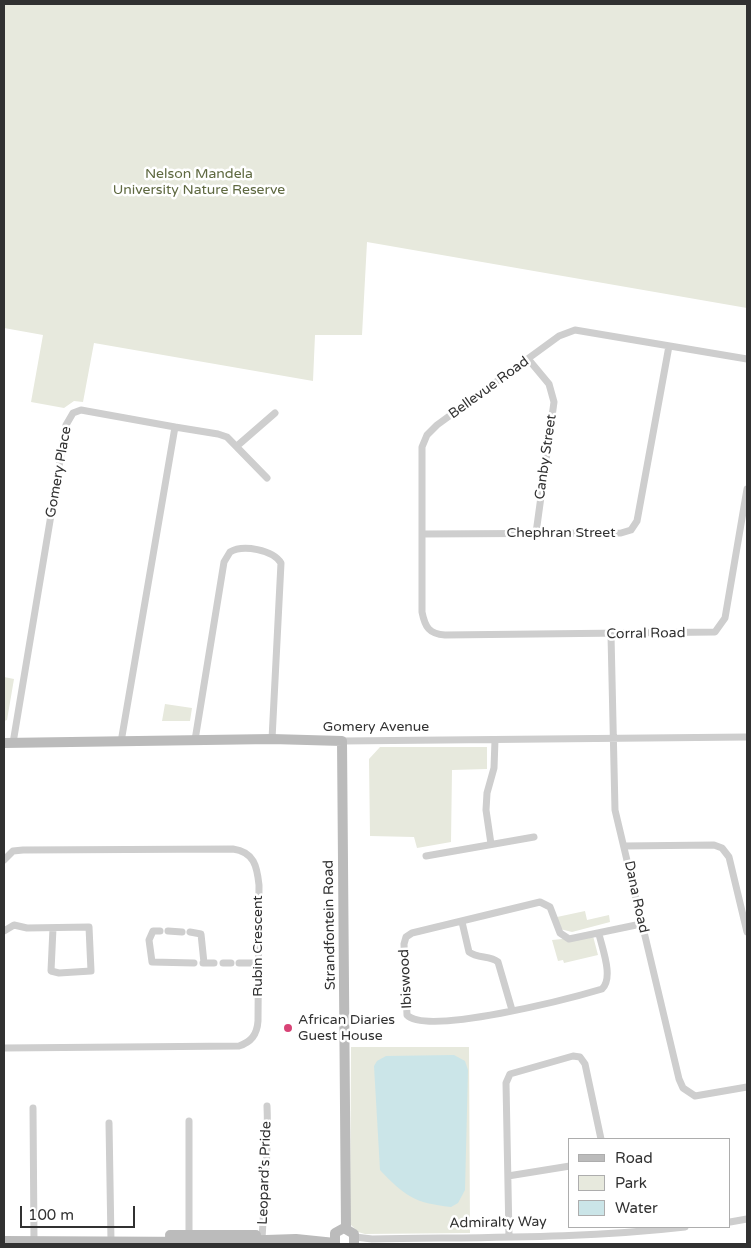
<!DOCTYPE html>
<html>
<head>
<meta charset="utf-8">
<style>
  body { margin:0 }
  #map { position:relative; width:751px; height:1248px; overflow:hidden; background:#fff; font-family:"Varela Round",sans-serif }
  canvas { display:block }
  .frame { position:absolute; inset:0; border:5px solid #313131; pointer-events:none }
  .legend { position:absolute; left:568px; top:1138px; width:162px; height:90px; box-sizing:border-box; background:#fff; border:1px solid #adadad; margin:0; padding:6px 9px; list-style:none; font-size:15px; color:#313131 }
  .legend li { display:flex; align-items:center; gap:10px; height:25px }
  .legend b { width:25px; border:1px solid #adadad }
  .scale { position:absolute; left:20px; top:1206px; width:115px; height:22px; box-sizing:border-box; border:2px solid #313131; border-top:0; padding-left:6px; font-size:15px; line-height:18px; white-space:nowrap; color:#313131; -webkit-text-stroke:4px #fff; paint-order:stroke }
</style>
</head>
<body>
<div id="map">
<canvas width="751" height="1248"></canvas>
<div class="frame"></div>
<ul class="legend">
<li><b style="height:6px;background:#bbb"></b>Road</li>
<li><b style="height:14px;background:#e7e9dd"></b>Park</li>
<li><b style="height:14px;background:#cbe5e8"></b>Water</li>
</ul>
<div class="scale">100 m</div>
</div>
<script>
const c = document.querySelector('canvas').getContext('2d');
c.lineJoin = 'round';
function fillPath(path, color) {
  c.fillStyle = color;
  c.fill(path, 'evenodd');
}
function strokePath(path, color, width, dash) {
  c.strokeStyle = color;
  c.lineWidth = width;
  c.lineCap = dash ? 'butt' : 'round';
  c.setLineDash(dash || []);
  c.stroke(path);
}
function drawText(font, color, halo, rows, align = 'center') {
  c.font = font + ' "Varela Round",sans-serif';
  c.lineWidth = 5;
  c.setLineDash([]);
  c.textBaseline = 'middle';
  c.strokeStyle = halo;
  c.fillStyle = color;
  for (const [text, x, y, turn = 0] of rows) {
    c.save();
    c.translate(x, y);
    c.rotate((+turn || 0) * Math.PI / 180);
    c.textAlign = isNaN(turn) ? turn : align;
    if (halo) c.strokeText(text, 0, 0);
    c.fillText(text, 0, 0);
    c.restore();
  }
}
fillPath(new Path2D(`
  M 4,4 L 747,4 L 747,308 L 367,242 L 362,335 L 315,335 L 313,381 L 94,343 L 83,402 L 74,401 L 64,408 L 31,402 L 43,335 L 4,328 Z
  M 4,677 L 14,679 L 7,720 L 4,721 Z
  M 165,704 L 192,708 L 190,721 L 162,721 Z
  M 380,747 L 487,747 L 487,769 L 452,770 L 451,842 L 417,848 L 414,837 L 370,836 L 369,759 Z
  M 585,911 L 587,920 L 609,915 L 610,922 L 572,932 L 560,929 L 557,917 Z
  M 593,936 L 598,955 L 564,963 L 563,960 L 558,961 L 552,940 Z
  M 351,1047 L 469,1047 L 470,1233 L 365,1234 L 358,1232 L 350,1224 Z`), '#e7e9dd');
fillPath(new Path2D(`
  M 454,1055 L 465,1061 L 468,1070 L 465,1190 L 458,1203 L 451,1207 C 414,1203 405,1196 380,1170 L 374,1066 L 377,1061 L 386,1056 Z`), '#cbe5e8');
strokePath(new Path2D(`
  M 747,359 L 575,330 L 559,336 L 437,425 L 427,435 L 422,447 L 422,612 C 425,627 429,634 445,635 L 715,632 L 725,618 L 747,489
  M 529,360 L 549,384 L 554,402 L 536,533
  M 175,427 L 218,434 L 227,437 L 267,478
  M 237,446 L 275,413
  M 422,534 L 621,533 L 631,530 L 637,521 L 669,346
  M 611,635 L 615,810 L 679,1079 L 683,1088 L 695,1096 L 747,1087
  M 195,740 L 224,562 L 230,552 C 243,544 273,550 281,563 L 272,739
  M 342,741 L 747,737
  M 13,743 L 66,425 L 73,413 L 81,410 L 175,427 L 121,742
  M 491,844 L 486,810 L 487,793 L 494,768 L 495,740
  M 624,846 L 714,845 L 722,848 L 729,857 L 747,932
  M 426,856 L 534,837
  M 4,860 L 13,851 L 23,850 L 233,849 C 254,852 257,866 259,885 L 258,1021 C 257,1035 251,1042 239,1046 L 4,1048
  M 462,922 L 469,952 C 478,959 490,955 498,962 L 512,1010
  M 4,931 L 14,925 L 27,928 L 89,927 L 91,971 L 59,973 L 51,971 L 53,928
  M 160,931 L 153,931 L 149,940 L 152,962 L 194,963
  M 168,931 L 182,932
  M 190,932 L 201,934 L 204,963
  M 599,934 C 602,948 614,978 602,989 C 572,998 427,1036 407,1015 L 404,944 L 406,937 L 412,933 L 540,902 L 550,907 L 560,933 L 569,939 L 641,924
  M 203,963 L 214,963
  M 223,963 L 231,963
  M 239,963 L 258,963
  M 33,1108 L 34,1240
  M 109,1123 L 111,1241
  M 508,1176 L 570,1166
  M 730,1222 L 747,1219
  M 355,1237 L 372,1239 C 476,1237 581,1239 685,1227
  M 509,1237 L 506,1083 L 510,1074 L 573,1056 L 580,1057 L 585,1064 L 601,1139
  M 189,1239 L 189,1121
  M 262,1240 C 264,1195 269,1151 267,1106`), '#cecece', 7);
strokePath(new Path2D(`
  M 4,743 L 272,739 L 342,741 L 346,1229
  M 170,1235 L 256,1235
  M 4,1241 L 206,1242 L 296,1239 L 335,1243
  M 335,1244 L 335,1233 L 344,1228 L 354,1234 L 354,1244`), '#bbb', 10);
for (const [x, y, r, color] of [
  [288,1028,5,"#d84376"]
]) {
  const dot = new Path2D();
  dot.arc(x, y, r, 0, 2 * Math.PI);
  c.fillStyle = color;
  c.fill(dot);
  strokePath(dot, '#fff', 2);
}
drawText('14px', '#5f6941', '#fff', [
  ["Nelson Mandela",199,174],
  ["University Nature Reserve",199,190]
]);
drawText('14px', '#313131', '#fff', [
  ["Bellevue Road",489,388,-36],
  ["Canby Street",546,457,-82],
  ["Gomery Place",59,472,-80],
  ["Chephran Street",561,533],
  ["Corral Road",646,634,-1],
  ["Gomery Avenue",376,727],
  ["Dana Road",636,897,78],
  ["Strandfontein Road",330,925,-91],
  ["Rubin Crescent",258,946,-90],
  ["Ibiswood",406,979,-93],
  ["Leopard’s Pride",265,1173,-88],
  ["Admiralty Way",498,1223,-1]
]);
drawText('14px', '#313131', '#fff', [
  ["African Diaries",298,1020],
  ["Guest House",298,1036]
], 'left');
</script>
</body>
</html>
